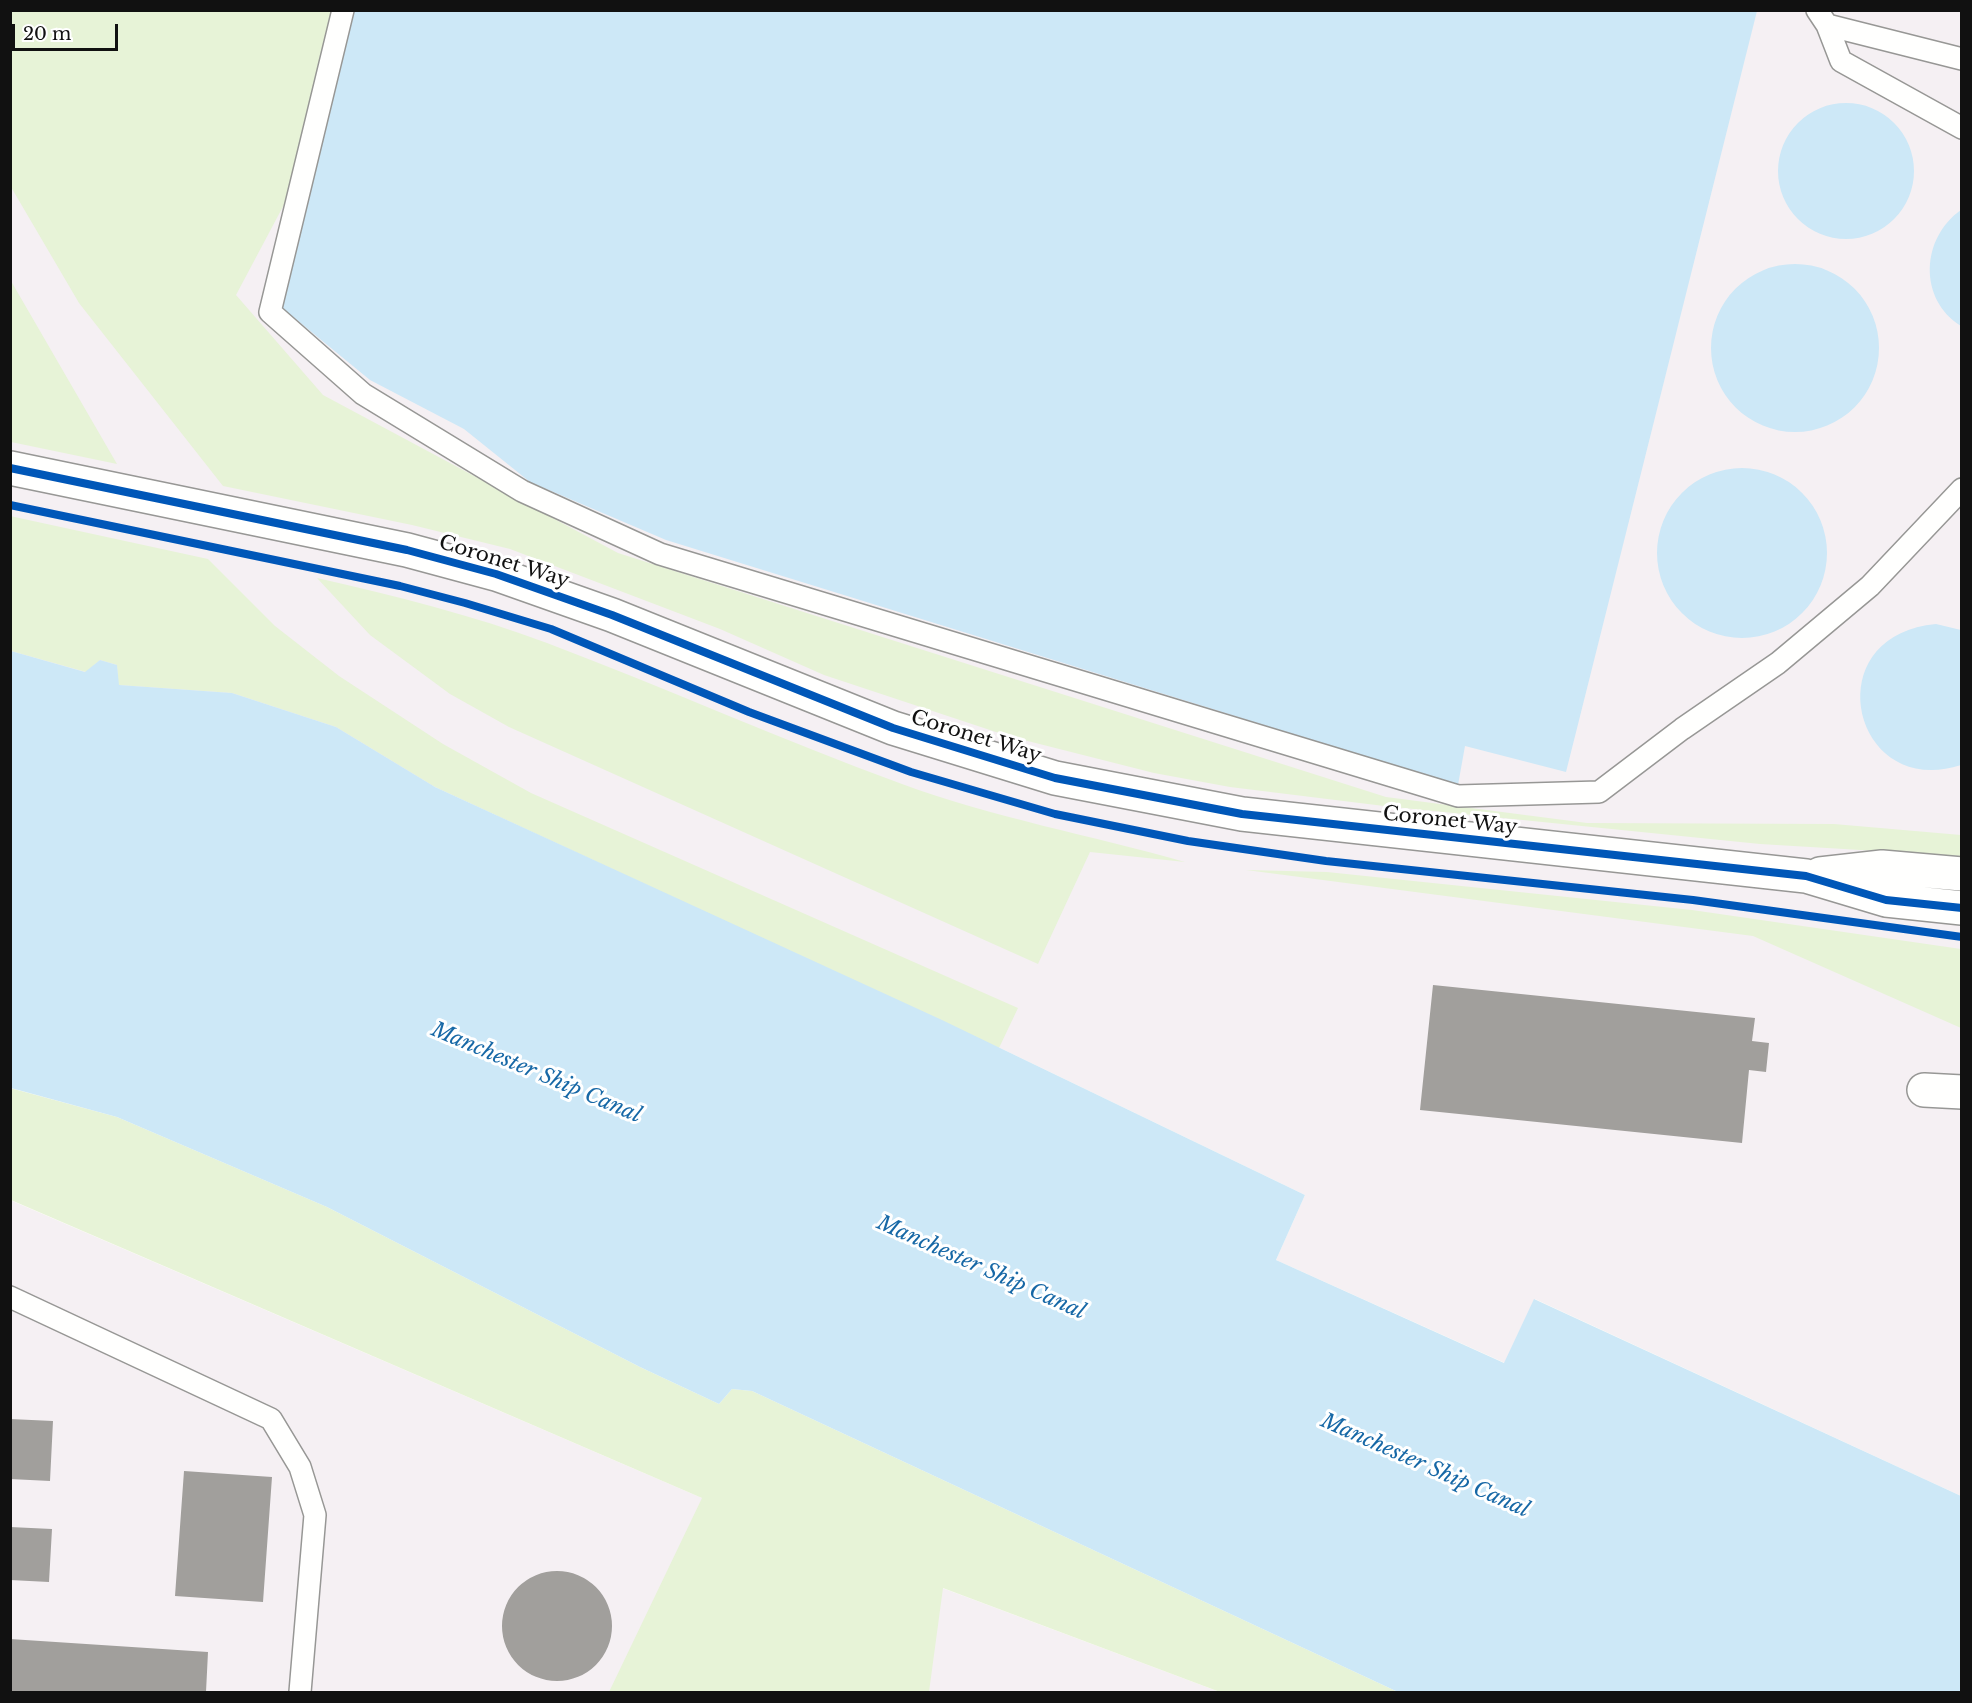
<!DOCTYPE html>
<html>
<head>
<meta charset="utf-8">
<style>
  body { margin:0 }
  #map { position:relative; width:1972px; height:1703px; overflow:hidden; background:#fdfcf7; font-family:"Libre Baskerville",serif }
  canvas { display:block }
  .frame { position:absolute; inset:0; border:12px solid #111; pointer-events:none }
  .scale { position:absolute; left:12px; top:24px; width:106px; height:27px; box-sizing:border-box; border:3px solid #111; border-top:0; padding-left:8px; font-size:18px; line-height:21px; white-space:nowrap; color:#111; -webkit-text-stroke:4px #fff; paint-order:stroke }
</style>
</head>
<body>
<div id="map">
<canvas width="1972" height="1703"></canvas>
<div class="frame"></div>
<div class="scale">20 m</div>
</div>
<script>
const c = document.querySelector('canvas').getContext('2d');
c.lineJoin = 'round';
function fillPath(path, color) {
  c.fillStyle = color;
  c.fill(path, 'evenodd');
}
function strokePath(path, color, width, dash) {
  c.strokeStyle = color;
  c.lineWidth = width;
  c.lineCap = dash ? 'butt' : 'round';
  c.setLineDash(dash || []);
  c.stroke(path);
}
function drawText(font, color, halo, rows, align = 'center') {
  c.font = font + ' "Libre Baskerville",serif';
  c.lineWidth = 6;
  c.setLineDash([]);
  c.textBaseline = 'middle';
  c.strokeStyle = halo;
  c.fillStyle = color;
  for (const [text, x, y, turn = 0] of rows) {
    c.save();
    c.translate(x, y);
    c.rotate((+turn || 0) * Math.PI / 180);
    c.textAlign = isNaN(turn) ? turn : align;
    if (halo) c.strokeText(text, 0, 0);
    c.fillText(text, 0, 0);
    c.restore();
  }
}
fillPath(new Path2D(`
  M 10,11 L 1961,11 L 1961,1496 L 1535,1299 L 1505,1363 L 1276,1260 L 1305,1195 L 942,1020 L 435,787 L 11,651 Z
  M 10,1200 L 702,1498 L 1220,1692 L 11,1692 Z`), '#f5f0f3');
fillPath(new Path2D(`
  M 10,11 L 334,11 L 287,199 L 236,295 L 323,395 L 618,553 L 1386,797 L 1587,823 L 1834,824 L 1961,835 L 1961,856 L 1760,844 L 1384,806 L 1230,787 L 1154,773 L 1008,736 L 824,675 L 720,629 L 510,549 L 412,525 L 223,486 L 79,303 L 11,187 Z
  M 11,281 L 117,464 L 11,442 Z
  M 10,516 L 208,559 L 275,626 L 339,676 L 443,744 L 531,793 L 1018,1008 L 999,1048 L 435,787 L 336,727 L 232,693 L 118,685 L 117,665 L 100,660 L 86,672 L 11,651 Z
  M 317,578 C 395,596 473,615 547,643 C 666,688 782,740 902,784 C 994,818 1091,835 1185,862 L 1090,852 L 1038,964 L 509,727 L 450,694 L 370,635 Z
  M 1246,870 L 1327,872 L 1692,910 L 1961,949 L 1961,1028 L 1753,936 Z
  M 10,1088 L 117,1117 L 327,1207 L 640,1367 L 719,1404 L 732,1389 L 752,1391 L 1398,1692 L 1220,1692 L 943,1588 L 929,1692 L 609,1692 L 702,1498 L 11,1200 Z`), '#e7f3d7');
fillPath(new Path2D(`
  M 354,11 L 1757,11 L 1566,772 L 1465,746 L 1458,785 L 666,540 L 530,482 L 464,429 L 370,380 L 281,307 Z
  M1778 171a68 68 0 1 1 136 0a68 68 0 1 1-136 0Z
  M 1961,210 L 1961,326 C 1918,299 1921,238 1961,210 Z
  M1711 348a84 84 0 1 1 168 0a84 84 0 1 1-168 0Z
  M1657 553a85 85 0 1 1 170 0a85 85 0 1 1-170 0Z
  M 1936,624 L 1961,630 L 1961,765 C 1852,801 1814,635 1936,624 Z
  M 11,651 L 85,672 L 100,660 L 117,665 L 119,685 L 232,693 L 336,727 L 435,787 L 942,1020 L 1305,1195 L 1276,1260 L 1504,1363 L 1534,1299 L 1961,1496 L 1961,1692 L 1398,1692 L 752,1391 L 732,1389 L 719,1404 L 640,1367 L 327,1207 L 117,1117 L 11,1088 Z`), '#cde8f7');
fillPath(new Path2D(`
  M 1433,985 L 1755,1018 L 1752,1041 L 1769,1043 L 1766,1072 L 1749,1070 L 1742,1143 L 1420,1110 Z
  M 10,1419 L 53,1421 L 50,1481 L 10,1479 Z
  M 184,1471 L 272,1477 L 263,1602 L 175,1596 Z
  M 10,1527 L 52,1529 L 49,1582 L 10,1580 Z
  M502 1626a55 55 0 1 1 110 0a55 55 0 1 1-110 0Z
  M 10,1639 L 208,1652 L 206,1692 L 10,1692 Z`), '#a19f9c');
const service = new Path2D(`
  M 343,10 L 270,312 L 363,394 L 522,491 L 660,554 L 1458,796 L 1599,792 L 1682,729 L 1778,663 L 1870,586 L 1962,489
  M 1817,10 L 1827,25 L 1841,61 L 1962,128
  M 1827,25 L 1962,59
  M 10,1297 L 271,1419 L 300,1467 L 315,1515 L 300,1692`);
const minor = new Path2D(`
  M 1924,1090 L 1962,1092`);
const tertiary = new Path2D(`
  M 10,468 L 407,550 L 496,574 L 612,615 L 893,728 L 1055,778 L 1242,814 L 1806,876 L 1886,900 L 1962,908
  M 1820,874 L 1882,867 L 1962,874`);
strokePath(service, '#979795', 24);
strokePath(minor, '#979795', 36);
strokePath(tertiary, '#979795', 36);
strokePath(service, '#fffffe', 21);
strokePath(minor, '#fffffe', 33);
strokePath(tertiary, '#fffffe', 33);
strokePath(new Path2D(`
  M 10,468 L 407,550 L 496,574 L 612,615 L 893,728 L 1055,778 L 1242,814 L 1806,876 L 1886,900 L 1962,908
  M 10,505 L 400,586 L 465,603 L 551,629 L 749,712 L 911,772 L 1055,814 L 1188,841 L 1326,861 L 1693,900 L 1962,937`), '#0057b8', 8);
drawText('20px', '#111', '#fff', [
  ["Coronet Way",504,562,17],
  ["Coronet Way",976,737,17],
  ["Coronet Way",1450,821,6]
]);
drawText('italic 21px', '#1768a6', '#fff', [
  ["Manchester Ship Canal",536,1073,23],
  ["Manchester Ship Canal",981,1268,24],
  ["Manchester Ship Canal",1425,1466,24]
]);
</script>
</body>
</html>
